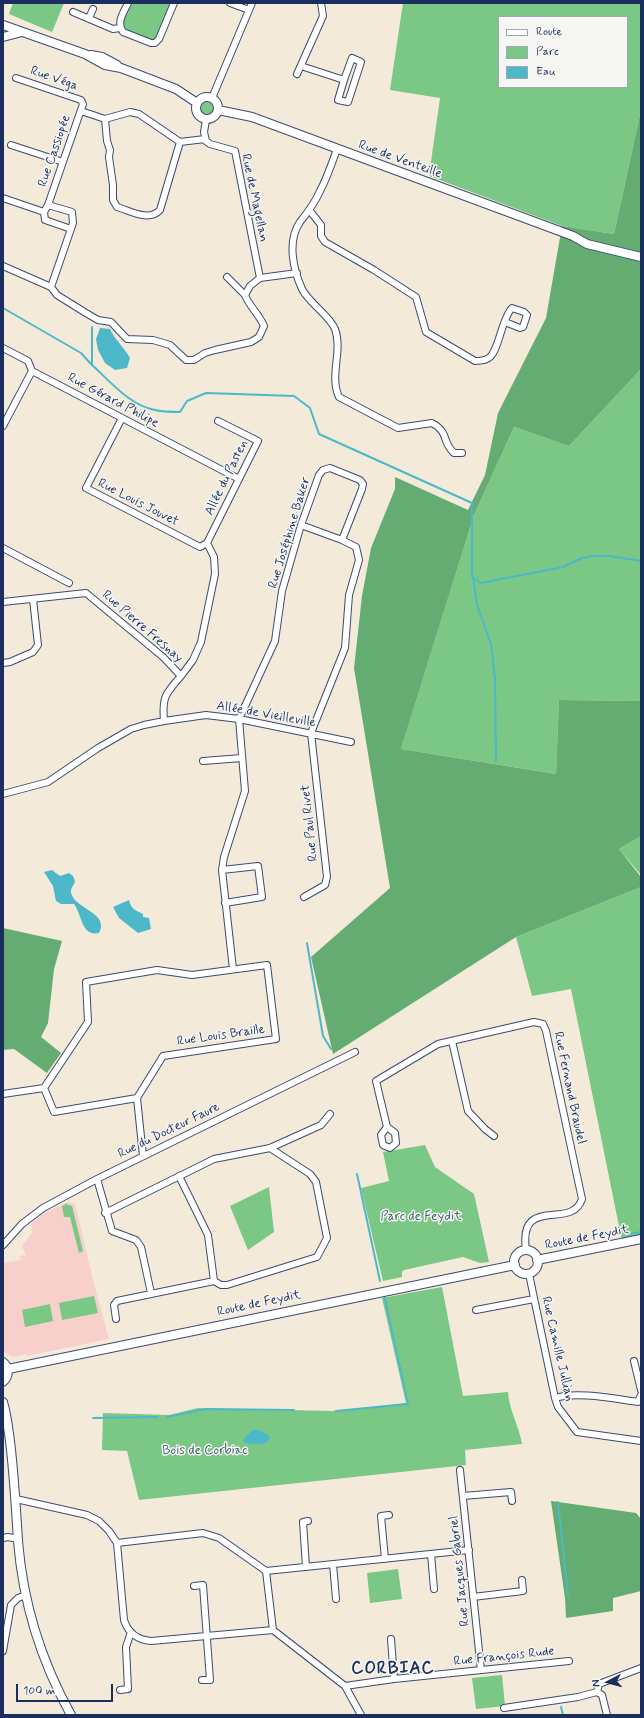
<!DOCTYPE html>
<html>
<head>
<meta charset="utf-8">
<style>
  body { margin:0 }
  #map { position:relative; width:644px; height:1718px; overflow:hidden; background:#f3ead9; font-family:Mynerve,sans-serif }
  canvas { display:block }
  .frame { position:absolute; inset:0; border:4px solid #1b2f5e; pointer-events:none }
  .legend { position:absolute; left:498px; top:16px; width:130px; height:72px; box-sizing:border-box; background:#f6f6f2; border:1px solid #9ea6b7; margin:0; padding:5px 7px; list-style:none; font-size:12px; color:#1b2f5e }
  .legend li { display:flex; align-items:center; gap:8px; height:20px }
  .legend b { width:20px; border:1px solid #9ea6b7 }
  .north { position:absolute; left:588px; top:1662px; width:40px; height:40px; -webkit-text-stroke:3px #f6f6f2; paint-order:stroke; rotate:264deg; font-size:11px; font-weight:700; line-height:16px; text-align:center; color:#1b2f5e }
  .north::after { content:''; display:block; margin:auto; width:14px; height:18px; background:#1b2f5e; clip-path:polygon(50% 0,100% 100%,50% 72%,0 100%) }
  .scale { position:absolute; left:16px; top:1684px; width:97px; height:18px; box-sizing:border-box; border:2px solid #1b2f5e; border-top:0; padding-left:5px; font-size:12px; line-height:14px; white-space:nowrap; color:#1b2f5e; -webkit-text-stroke:3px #f6f6f2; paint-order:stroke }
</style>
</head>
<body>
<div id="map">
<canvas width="644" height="1718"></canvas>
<div class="frame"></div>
<ul class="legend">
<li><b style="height:5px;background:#fff"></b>Route</li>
<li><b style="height:11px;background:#7bc785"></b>Parc</li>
<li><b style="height:11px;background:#4eb8cb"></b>Eau</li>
</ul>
<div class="north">N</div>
<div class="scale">100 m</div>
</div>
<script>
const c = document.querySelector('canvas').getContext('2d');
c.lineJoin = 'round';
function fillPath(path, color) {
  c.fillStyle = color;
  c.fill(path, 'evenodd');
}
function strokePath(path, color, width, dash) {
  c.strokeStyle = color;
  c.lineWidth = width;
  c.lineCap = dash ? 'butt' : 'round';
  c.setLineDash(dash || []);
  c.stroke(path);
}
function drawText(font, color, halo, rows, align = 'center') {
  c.font = font + ' Mynerve,sans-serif';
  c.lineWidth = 3;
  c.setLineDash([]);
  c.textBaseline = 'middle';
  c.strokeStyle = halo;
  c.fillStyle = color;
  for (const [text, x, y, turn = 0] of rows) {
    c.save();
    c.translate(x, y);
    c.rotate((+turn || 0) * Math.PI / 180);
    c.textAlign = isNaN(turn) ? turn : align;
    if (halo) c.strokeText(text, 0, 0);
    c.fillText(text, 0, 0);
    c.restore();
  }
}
fillPath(new Path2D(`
  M 68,1202 L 75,1204 L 94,1284 L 109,1339 L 27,1356 L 26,1354 L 13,1357 L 3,1351 L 3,1263 L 21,1260 L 20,1256 L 26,1255 L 22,1246 L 32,1233 L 31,1224 L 44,1213 Z`), '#f7d0cb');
fillPath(new Path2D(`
  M 13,3 L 64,3 L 52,32 L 9,14 Z
  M 131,3 L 171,3 L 156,38 L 150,40 L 125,29 L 123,22 Z
  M 403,3 L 641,3 L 641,110 L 614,234 L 562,226 L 429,176 L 440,98 L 390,90 ZM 499,17 L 627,17 L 627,87 L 499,87 Z
  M200 109a7 7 0 1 1 14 0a7 7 0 1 1-14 0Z
  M 641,369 L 641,701 L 559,700 L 556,774 L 401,749 L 474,515 L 514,427 L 569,446 Z
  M 641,836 L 641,875 L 619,849 Z
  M 641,887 L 641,1243 L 623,1246 L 571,989 L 532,996 L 516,937 Z
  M 425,1145 L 435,1167 L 474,1194 L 489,1262 L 480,1263 L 463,1257 L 404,1270 L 402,1272 L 402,1277 L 383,1281 L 361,1188 L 389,1181 L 383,1152 Z
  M 269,1187 L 274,1232 L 248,1250 L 230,1206 Z
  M 66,1204 L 72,1206 L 83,1251 L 79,1253 L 70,1217 L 64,1217 L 62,1206 Z
  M 442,1287 L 463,1396 L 508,1392 C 509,1410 519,1426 522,1444 L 465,1450 L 466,1465 L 139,1500 L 127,1451 L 102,1450 L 103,1413 L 169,1415 L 198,1408 L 332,1411 L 406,1403 L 382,1298 Z
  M 94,1296 L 98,1313 L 62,1320 L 59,1303 Z
  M 50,1304 L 53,1321 L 25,1327 L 22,1310 Z
  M 398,1569 L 402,1599 L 370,1603 L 367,1573 Z
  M 502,1675 L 505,1706 L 476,1709 L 472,1678 Z`), '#7bc785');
fillPath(new Path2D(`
  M 641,110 L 641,369 L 569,446 L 514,427 L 474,515 L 401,749 L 556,774 L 559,700 L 641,701 L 641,836 L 619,849 L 641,877 L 641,887 L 516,937 L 333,1054 L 311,957 L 390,888 L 354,668 L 362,596 L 371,548 L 395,489 L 395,477 L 468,510 L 485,475 L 498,413 L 546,318 L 562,226 L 614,234 Z
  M 3,928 L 62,941 L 54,969 L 48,1023 L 41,1037 L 61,1053 L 47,1073 L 14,1049 L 3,1050 Z
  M 551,1501 L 636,1513 L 641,1519 L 641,1591 L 613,1598 L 613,1611 L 566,1618 L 565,1598 Z`), '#64ac72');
fillPath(new Path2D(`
  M 100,328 L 110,329 C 115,340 124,347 130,358 L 127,368 L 115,370 L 105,363 L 98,350 L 96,339 Z
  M 52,870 L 60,876 L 69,873 L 73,876 L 75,881 C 74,886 70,888 71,893 C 75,909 110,913 99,933 C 81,937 82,914 74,904 L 61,904 L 56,901 L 53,886 L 44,872 Z
  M 129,900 C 131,909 135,910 143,914 L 143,917 L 149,918 L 151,929 L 138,933 L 119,918 L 113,907 Z
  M 252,1430 C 259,1429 264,1432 270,1437 L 269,1440 L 264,1444 C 257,1443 250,1445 243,1442 L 244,1439 Z`), '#4eb8cb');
strokePath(new Path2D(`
  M 3,308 L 81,353 L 91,364
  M 92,327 L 92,365 C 110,381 129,405 155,410 C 163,412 171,412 180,412 L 187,401 L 206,393 L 294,396 L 310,408 L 319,434 L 472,503 L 472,577 L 481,583 L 563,567 L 582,558 L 592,556 L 609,556 L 641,561
  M 473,577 L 477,605 L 491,644 L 495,679 L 496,761
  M 307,943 L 323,1036 L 331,1049
  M 357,1174 L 380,1281
  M 629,1234 L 641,1232
  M 336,1411 L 408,1404 L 384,1295
  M 167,1417 L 206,1409 L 294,1410
  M 93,1418 L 157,1417
  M 558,1502 L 568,1595
  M 561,1707 L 563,1715`), '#4eb8cb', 2);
const street = new Path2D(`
  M 128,3 C 124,12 116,22 123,32 L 151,43 L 155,43 L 159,39 L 174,3
  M 230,3 L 249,10
  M 73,12 L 113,29 L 120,28
  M 89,18 L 93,9
  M 301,66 L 344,80 L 338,100 L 348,102 L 361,62 L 352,58 L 344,80
  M 297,74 L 323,16 L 321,3
  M 16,78 L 81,100 L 83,104 L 48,205
  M 212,98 L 252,3
  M 81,111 L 105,119
  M 180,142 L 160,210 C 149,222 131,211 117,207 L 113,200 L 113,185 L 109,157 L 110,150 L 107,141 L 105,119 L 130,112 L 139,114 L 180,142 L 205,139
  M 11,145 L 63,162
  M 337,149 C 332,163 327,178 320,191 C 315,203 308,212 300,222 C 287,241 293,269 302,289 C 308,302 330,316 335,329 C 343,351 329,376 339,397 L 398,428 L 432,423 C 450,433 441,441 454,453 L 462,453
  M 3,198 L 44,212 L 45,220 L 71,229
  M 310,211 L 321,225 L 321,236 L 325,242 L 374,270 L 416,297 L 426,332 L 475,361 C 480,361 486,361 490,357 C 499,349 502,318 512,308 L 524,312 L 527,315 L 523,327 L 520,328 L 505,322
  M 44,212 L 48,205 L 72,212 L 73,223 L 51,287
  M 3,266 L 51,287 L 57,295 L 86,313 L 98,320 L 111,322 L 127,339 L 153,340 L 170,345 L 186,360 L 194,360 L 205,353 L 215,350 L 251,342 L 259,337 L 264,326 C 259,314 249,306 245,295 L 250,286 L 260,278 L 235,151 L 210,144 L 206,141 L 204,132 L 206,120
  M 227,277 L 245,295
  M 260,278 L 297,273
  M 3,348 L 28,361 L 32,371
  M 122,418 L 86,488 L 200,547 L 207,543
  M 3,426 L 32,371 L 239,479
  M 301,525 L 342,540
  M 207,543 L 258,441 L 218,421
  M 3,548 L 69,583
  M 3,602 L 86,593 L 163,657 L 181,676 C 165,694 162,697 164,721
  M 3,663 L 10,662 L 33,652 L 38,645 L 33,599
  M 181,676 L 193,660 L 201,642 L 215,574 L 214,557 L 207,543
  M 203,761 L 242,758
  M 3,794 L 48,782 L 98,748 L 131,729 L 144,725 L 164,721 L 206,715 L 239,719 L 351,742
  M 222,870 L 258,866 L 262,897 L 225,903
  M 233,969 L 222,870 L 224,857 L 245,791 L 239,719 L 275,641 L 282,591 L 301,525 L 319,475 L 323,470 L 330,468 L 360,480 L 363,484 L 362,489 L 342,540 L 356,547 L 359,560 L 349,595 L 345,648 L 311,733 L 327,877 L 325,885 L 304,897
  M 452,1041 L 468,1111 L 485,1129 L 494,1136
  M 44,1088 L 88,1022 L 86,982 L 157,970 L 192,975 L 267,965 L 276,1039 L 163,1056 L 137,1098 L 143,1156
  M 3,1094 L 44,1088 L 54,1112 L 137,1098
  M 387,1127 L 381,1135 L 383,1145 L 390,1148 L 396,1143 L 395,1133 L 387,1127 L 376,1081 L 438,1044 L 534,1022 L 543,1024 L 546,1031 L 582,1199 C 572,1231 518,1194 526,1250
  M 179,1176 L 208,1235 L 214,1281
  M 97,1179 L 112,1231 L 136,1240 L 141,1247 L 151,1293
  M 105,1213 L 214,1159 L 270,1148 L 321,1125 L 330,1114
  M 3,1245 L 22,1224 L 43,1208 L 97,1179 L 355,1052
  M 529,1274 L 555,1398 L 558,1407 L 577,1432 L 641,1441
  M 476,1310 L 534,1299
  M 116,1319 L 114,1305 L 117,1301 L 214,1281 L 221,1285 L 227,1285 L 317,1257 L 327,1238 L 316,1182 L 310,1174 L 270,1148
  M 634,1361 L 641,1390
  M 555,1398 C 576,1391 615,1399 638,1402 L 641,1395
  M 460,1470 L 481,1670
  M 463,1496 L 511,1492 L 512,1501
  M 16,1499 L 87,1515 L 99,1521 L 109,1531 L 117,1543 L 124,1620 C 128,1633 138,1640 151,1641 L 273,1630 L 345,1686 L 361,1715
  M 3,1538 L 8,1537 L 18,1539
  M 117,1543 L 203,1533 L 219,1538 L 266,1571 L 273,1630
  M 431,1554 L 434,1589
  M 385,1559 L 381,1516 L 389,1515
  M 333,1564 L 336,1599
  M 306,1567 L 303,1522 L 308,1521
  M 266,1571 L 469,1550
  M 194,1586 L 203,1585 L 210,1680 L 202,1680
  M 473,1597 L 523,1591 L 522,1580
  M 391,1639 L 394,1679
  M 3,1651 L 11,1605 L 18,1598 L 26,1595
  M 345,1686 L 394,1679 L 569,1661
  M 120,1690 L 128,1689 L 126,1647 L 131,1632
  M 597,1692 L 599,1684 L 641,1668
  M 504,1708 L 578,1697 L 597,1692 L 602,1695 L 607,1715`);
const secondary = new Path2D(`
  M 3,25 L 85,54 L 105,65 L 121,68 L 176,89 L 197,103
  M 3,37 L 22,32
  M 91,55 L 102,57 L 117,65
  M196 108a11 11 0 1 1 22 0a11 11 0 1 1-22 0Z
  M 218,110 L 252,117 L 573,236 L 587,244 L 641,257
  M514 1262a12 12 0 1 1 24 0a12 12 0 1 1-24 0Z
  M 537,1260 L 641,1239
  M 3,1362 C 10,1368 9,1376 3,1382
  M 8,1369 L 515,1265
  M 3,1402 C 7,1415 8,1427 10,1441 C 14,1474 16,1508 18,1541 C 23,1603 41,1661 71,1715`);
strokePath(street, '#3b4b70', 8);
strokePath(secondary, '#3b4b70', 10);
strokePath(street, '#fff', 6);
strokePath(secondary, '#fff', 8);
drawText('13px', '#1b2f5e', '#f6f6f2', [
  ["Rue Véga",54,79,19],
  ["Rue Cassiopée",55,151,-71],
  ["Rue de Venteille",400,160,20],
  ["Rue de Magellan",254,198,78],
  ["Rue Gérard Philipe",113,401,28],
  ["Allée du Pasten",227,478,-64],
  ["Rue Louis Jouvet",138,503,27],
  ["Rue Joséphine Baker",290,533,-73],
  ["Rue Pierre Fresnay",142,627,41],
  ["Allée de Vieilleville",266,715,10],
  ["Rue Paul Rivet",310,823,-96],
  ["Rue Louis Braille",221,1036,-8],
  ["Rue Fernand Braudel",569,1088,78],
  ["Rue du Docteur Faure",169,1131,-26],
  ["Route de Feydit",587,1238,-11],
  ["Route de Feydit",259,1304,-12],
  ["Rue Camille Jullian",557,1349,77],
  ["Rue Jacques Gabriel",460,1571,-96],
  ["Rue François Rude",504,1657,-6]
]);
drawText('13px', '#385d6a', '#f6f6f2', [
  ["Parc de Feydit",421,1217],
  ["Bois de Corbiac",205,1451]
]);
c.letterSpacing = '1px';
drawText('bold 17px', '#1b2f5e', '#f6f6f2', [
  ["CORBIAC",393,1669]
]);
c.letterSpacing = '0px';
</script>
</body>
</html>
